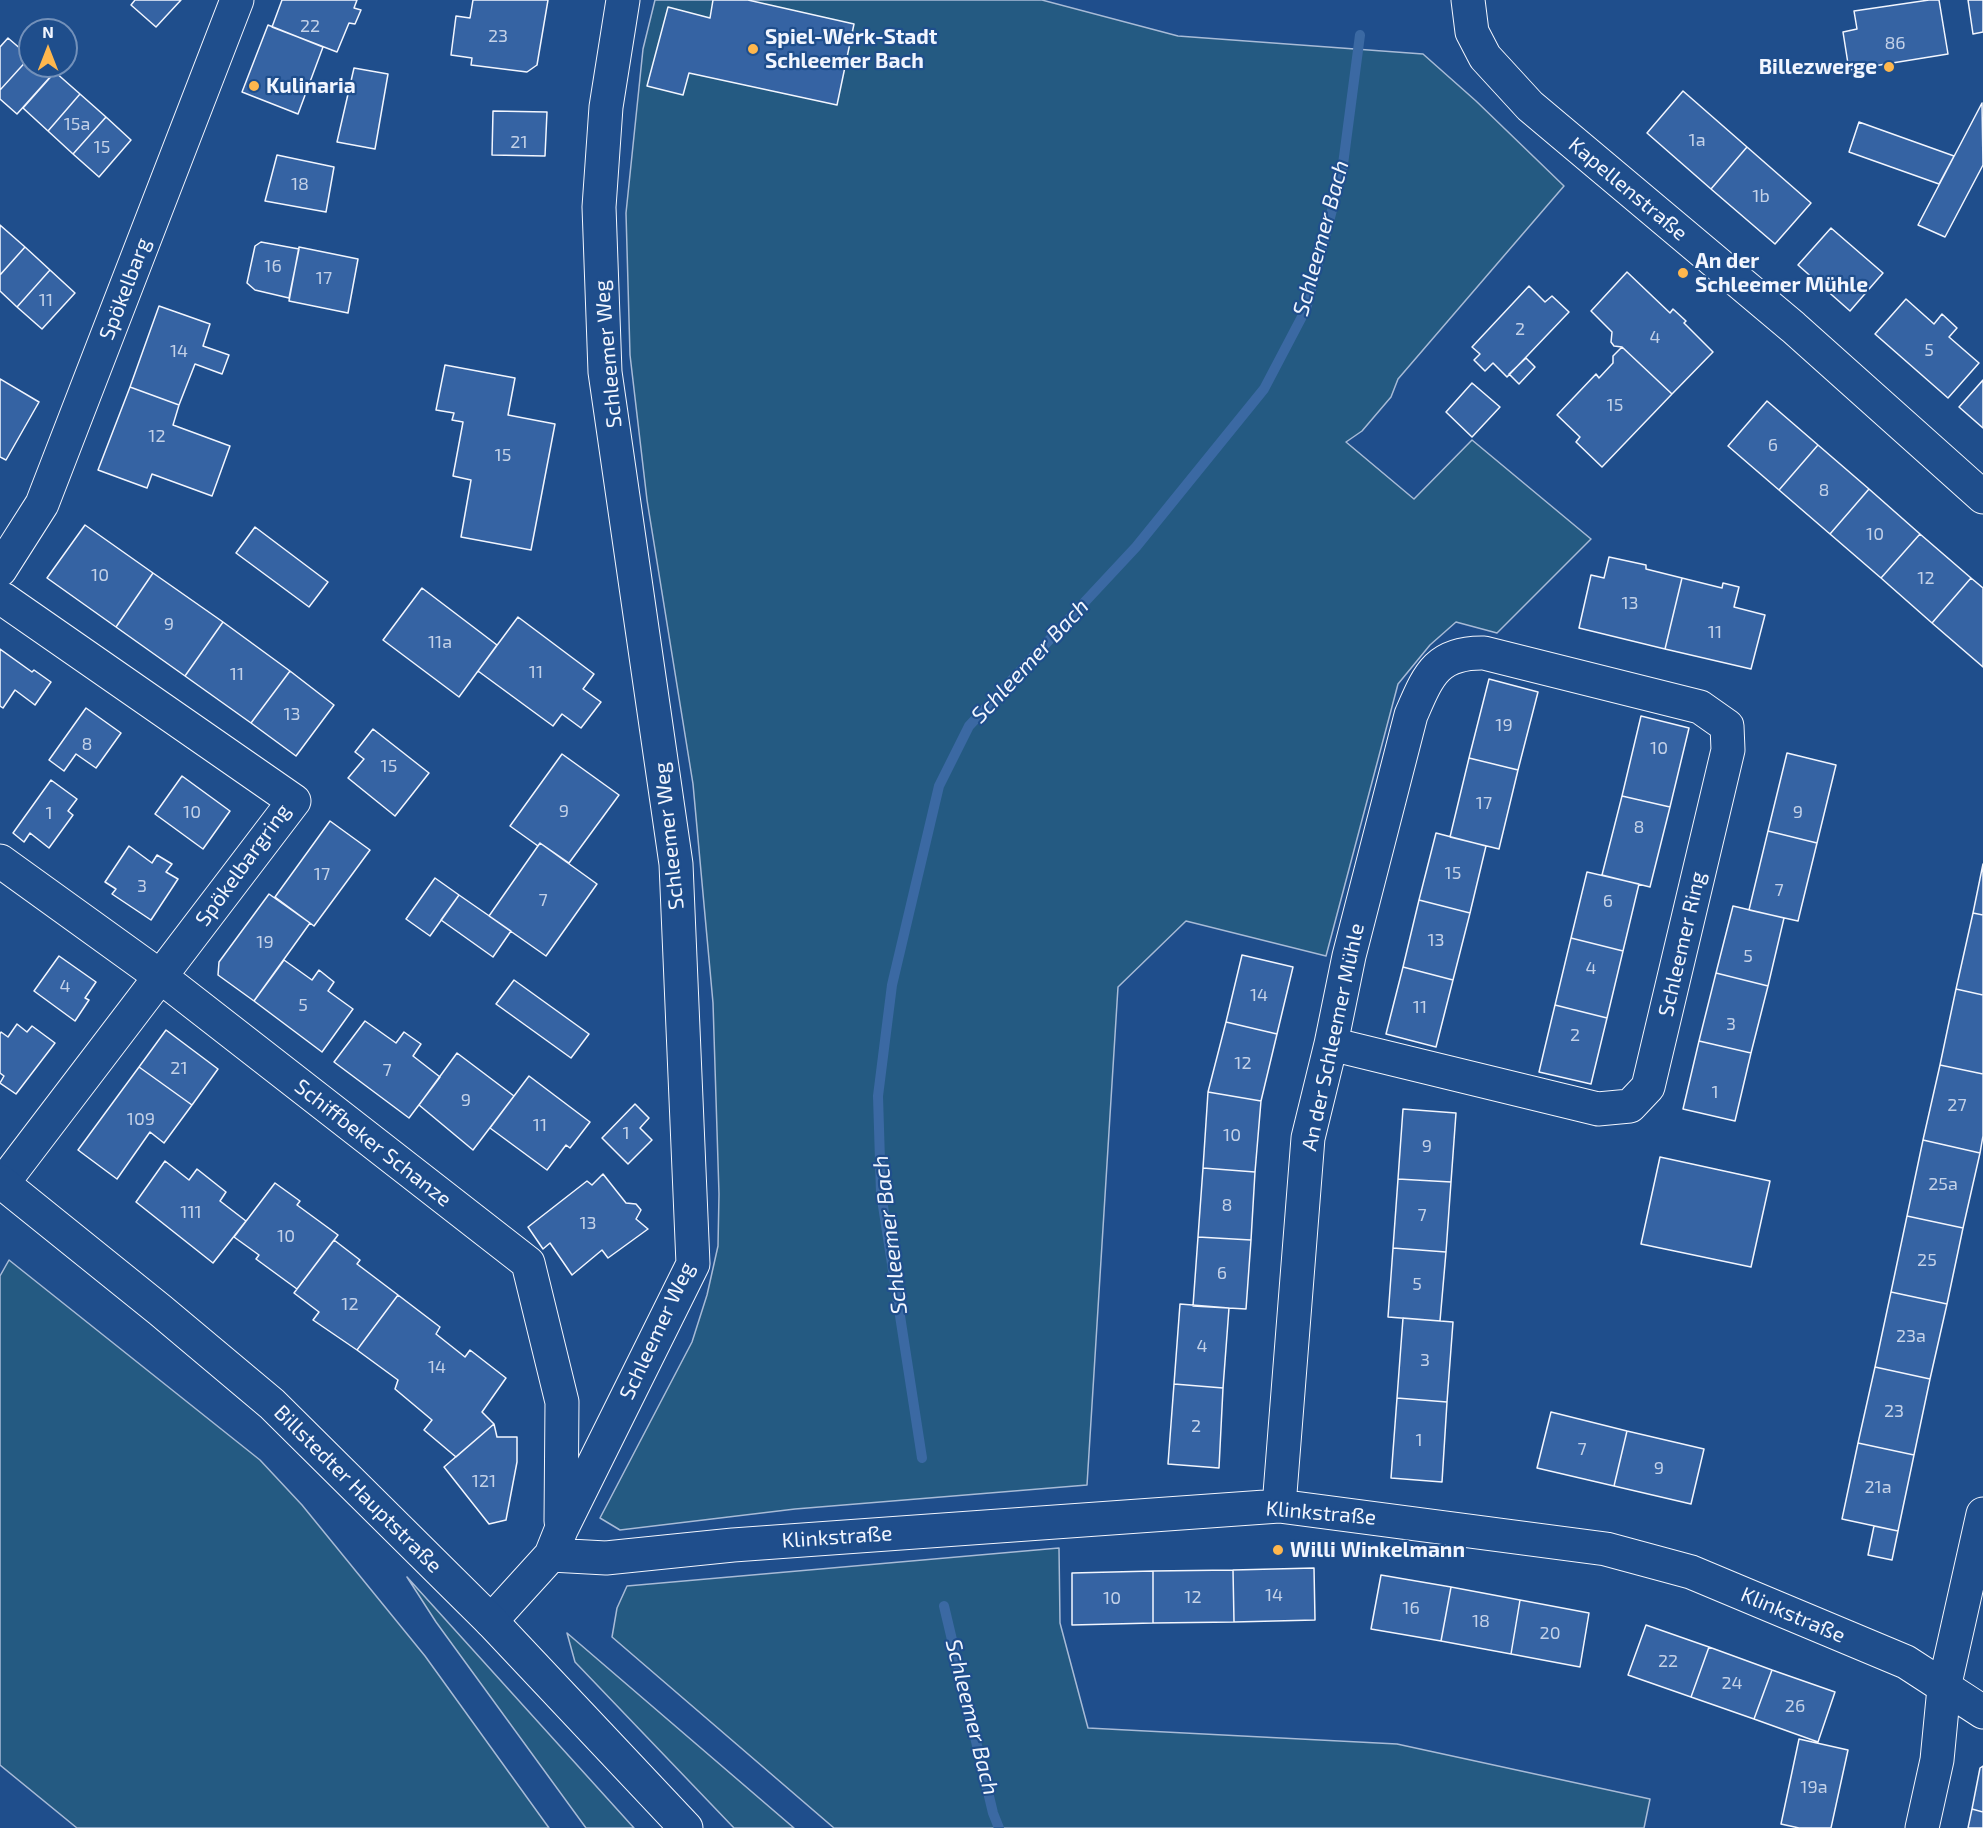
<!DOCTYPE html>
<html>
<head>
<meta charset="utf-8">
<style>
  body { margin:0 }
  #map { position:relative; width:1983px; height:1828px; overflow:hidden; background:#1f4e8c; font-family:"Exo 2",sans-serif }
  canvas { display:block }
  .north { position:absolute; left:18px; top:18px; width:60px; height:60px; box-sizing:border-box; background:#1f4e8c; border:2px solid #7391ba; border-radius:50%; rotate:0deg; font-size:16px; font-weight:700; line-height:24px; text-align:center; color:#f2f6ff }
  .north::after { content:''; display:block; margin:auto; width:21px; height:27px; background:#ffb74d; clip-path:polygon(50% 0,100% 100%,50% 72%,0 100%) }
</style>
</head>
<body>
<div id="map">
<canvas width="1983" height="1828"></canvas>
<div class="north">N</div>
</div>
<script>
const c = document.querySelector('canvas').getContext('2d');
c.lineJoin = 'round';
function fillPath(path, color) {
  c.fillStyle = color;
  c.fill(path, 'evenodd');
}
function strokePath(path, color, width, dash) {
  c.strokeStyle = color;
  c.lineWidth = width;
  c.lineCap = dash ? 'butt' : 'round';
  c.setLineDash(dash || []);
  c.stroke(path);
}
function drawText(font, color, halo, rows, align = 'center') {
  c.font = font + ' "Exo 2",sans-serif';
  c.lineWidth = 4.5;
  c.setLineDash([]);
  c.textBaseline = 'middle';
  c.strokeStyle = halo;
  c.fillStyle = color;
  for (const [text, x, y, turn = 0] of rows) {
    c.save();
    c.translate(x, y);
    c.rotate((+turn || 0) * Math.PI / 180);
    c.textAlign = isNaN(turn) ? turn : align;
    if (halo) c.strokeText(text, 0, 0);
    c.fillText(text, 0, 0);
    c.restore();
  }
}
const green = new Path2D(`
  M 655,0 L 1042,0 L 1178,36 L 1423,54 L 1476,101 L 1564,186 L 1398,379 L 1391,397 L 1362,431 L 1346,442 L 1414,499 L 1472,440 L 1591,539 L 1497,633 L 1456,622 L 1430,645 L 1398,684 L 1326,956 L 1186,921 L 1118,987 L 1087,1485 L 795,1509 L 620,1530 L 600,1518 L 692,1342 L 707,1295 L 718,1246 L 719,1194 L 713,1003 L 693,784 L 647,500 L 630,355 L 626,213 L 643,49 Z
  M 9,1260 L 260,1460 L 302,1505 L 425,1656 L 549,1828 L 77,1828 L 0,1765 L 0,1276 Z
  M 1059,1548 L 1060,1623 L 1088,1728 L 1397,1744 L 1650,1799 L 1644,1828 L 834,1828 L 612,1637 L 617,1608 L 627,1586 Z
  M 407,1577 L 634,1828 L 586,1828 L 436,1622 Z
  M 567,1633 L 794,1828 L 734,1828 L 575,1662 Z`);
fillPath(green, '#245a82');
strokePath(green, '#a8bbd7', 1.5);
strokePath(new Path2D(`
  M 922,1458 L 881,1193 L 878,1096 L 892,985 L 939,786 L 969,726 L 1136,547 L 1264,389 L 1306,309 L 1342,172 L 1360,35
  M 944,1606 L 993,1813 L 999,1828`), '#3b69a3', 10);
const building = new Path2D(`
  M 135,0 L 181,0 L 156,27 L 131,5 Z
  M 282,0 L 357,0 L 354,8 L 361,10 L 355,24 L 349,23 L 337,52 L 272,27 Z
  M 473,0 L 548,0 L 537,65 L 527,72 L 471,65 L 472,58 L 451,55 L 456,16 L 470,18 Z
  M 713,0 L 748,0 L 854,24 L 837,105 L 689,73 L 683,95 L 647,86 L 668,7 L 710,18 Z
  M 1929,0 L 1939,0 L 1948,54 L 1849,70 L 1843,32 L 1857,29 L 1854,11 Z
  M 1968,0 L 1983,0 L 1983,32 L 1973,34 Z
  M 268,25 L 323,47 L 298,114 L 242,92 Z
  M 8,38 L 30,57 L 0,90 L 0,47 Z
  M 30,57 L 30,66 L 40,66 L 51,76 L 17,114 L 0,99 L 0,90 Z
  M 354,68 L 388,74 L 375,149 L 337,142 Z
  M 55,72 L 80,94 L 48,131 L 23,108 Z
  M 1683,91 L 1747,147 L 1711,189 L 1647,133 Z
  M 80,94 L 106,117 L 73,154 L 48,131 Z
  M 1982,103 L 1983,165 L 1945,237 L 1918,225 Z
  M 493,111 L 547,112 L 545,156 L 492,155 Z
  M 106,117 L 131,140 L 99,177 L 73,154 Z
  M 1859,122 L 1954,156 L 1939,184 L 1849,152 Z
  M 1747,147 L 1811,203 L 1775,244 L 1711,189 Z
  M 277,155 L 334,167 L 326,212 L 265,201 Z
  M 0,225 L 25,247 L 0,275 Z
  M 1831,228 L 1883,273 L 1850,311 L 1798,265 Z
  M 261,242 L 299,249 L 289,298 L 255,290 L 247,283 L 255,246 Z
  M 25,247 L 50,270 L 17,307 L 0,291 L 0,275 Z
  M 299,247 L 358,259 L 348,313 L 289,301 Z
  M 50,270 L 75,293 L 42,329 L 17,307 Z
  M 1627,272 L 1670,313 L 1673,309 L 1686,321 L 1684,323 L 1713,352 L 1672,394 L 1622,347 L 1614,346 L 1611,342 L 1612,332 L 1591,311 Z
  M 1529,286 L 1545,302 L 1552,296 L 1569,312 L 1507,377 L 1493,363 L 1485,371 L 1474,360 L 1480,354 L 1472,347 Z
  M 1906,299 L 1934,324 L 1942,314 L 1957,328 L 1949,337 L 1979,363 L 1948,398 L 1875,334 Z
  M 159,306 L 210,324 L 203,346 L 229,355 L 222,374 L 195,364 L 179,405 L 130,387 Z
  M 1622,347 L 1672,394 L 1602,467 L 1576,442 L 1580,437 L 1557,415 L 1596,374 L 1599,378 L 1613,363 L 1613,356 Z
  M 1526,358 L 1535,367 L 1519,384 L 1509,374 Z
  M 445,365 L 515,378 L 508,415 L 555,424 L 531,550 L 461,537 L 471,480 L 453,476 L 463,422 L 452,420 L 454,413 L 436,410 Z
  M 0,379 L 39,402 L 6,460 L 0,457 Z
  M 1983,380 L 1983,428 L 1959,407 Z
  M 1472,383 L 1500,407 L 1472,437 L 1446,412 Z
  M 130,387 L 179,405 L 173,425 L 230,446 L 212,496 L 152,474 L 147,488 L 98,470 Z
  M 1767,401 L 1818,445 L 1779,490 L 1728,446 Z
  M 1818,445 L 1869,489 L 1830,534 L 1779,490 Z
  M 1869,489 L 1920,534 L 1881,578 L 1830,534 Z
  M 85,525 L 153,573 L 116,627 L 47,578 Z
  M 255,527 L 328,582 L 309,607 L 236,553 Z
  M 1920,534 L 1971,578 L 1932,623 L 1881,578 Z
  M 1609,557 L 1646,565 L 1646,569 L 1682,578 L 1665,649 L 1579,628 L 1591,575 L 1604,578 Z
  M 153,573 L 223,622 L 185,676 L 116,627 Z
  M 1682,578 L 1722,588 L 1723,583 L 1739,587 L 1734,607 L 1765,615 L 1751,669 L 1665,649 Z
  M 1971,578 L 1983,588 L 1983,667 L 1932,623 Z
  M 422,588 L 497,645 L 459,697 L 383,640 Z
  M 518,617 L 594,674 L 583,689 L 601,702 L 581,728 L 562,714 L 553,726 L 478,671 Z
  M 223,622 L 290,671 L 251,723 L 185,676 Z
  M 0,649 L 32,672 L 34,670 L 51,682 L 35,705 L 15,690 L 3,708 L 0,706 Z
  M 290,671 L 334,705 L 296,756 L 251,723 Z
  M 1489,679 L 1538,692 L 1518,770 L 1469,758 Z
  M 86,708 L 121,733 L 96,768 L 76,754 L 64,771 L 49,760 Z
  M 1641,716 L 1689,728 L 1670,807 L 1622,796 Z
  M 373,729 L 429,773 L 395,816 L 348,778 L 364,759 L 355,752 Z
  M 1787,753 L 1836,765 L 1817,843 L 1768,831 Z
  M 562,754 L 619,795 L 569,863 L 540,843 L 538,846 L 510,826 Z
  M 1469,758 L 1518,770 L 1499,849 L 1450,837 Z
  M 182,776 L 230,811 L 203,849 L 155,814 Z
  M 51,780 L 77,799 L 68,811 L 73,815 L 49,848 L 30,833 L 24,842 L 13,833 Z
  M 1622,796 L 1670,807 L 1650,887 L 1602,875 Z
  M 330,821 L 370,850 L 314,926 L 275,897 Z
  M 1768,831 L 1817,843 L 1798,921 L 1749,910 Z
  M 1436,833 L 1486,846 L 1470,913 L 1419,900 Z
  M 540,843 L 597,884 L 546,956 L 489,916 Z
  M 129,846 L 152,863 L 157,855 L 172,864 L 166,872 L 178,879 L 151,920 L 112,894 L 116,889 L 105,882 Z
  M 1983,864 L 1983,915 L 1973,913 Z
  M 1587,872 L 1639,884 L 1623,951 L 1571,938 Z
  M 435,878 L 459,895 L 430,936 L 406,919 Z
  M 269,894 L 310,923 L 254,1001 L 218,975 L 219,962 Z
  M 459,895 L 511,931 L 493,957 L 441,920 Z
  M 1419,900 L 1470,913 L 1453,980 L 1403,967 Z
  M 1733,906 L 1784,918 L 1768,986 L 1716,973 Z
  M 1973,913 L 1983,915 L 1983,995 L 1956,989 Z
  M 1571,938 L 1623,951 L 1607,1018 L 1555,1005 Z
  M 1242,955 L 1293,967 L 1277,1034 L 1226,1022 Z
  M 59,956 L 96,982 L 85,998 L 89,1000 L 75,1021 L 34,991 Z
  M 284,960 L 312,980 L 319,970 L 334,982 L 328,991 L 353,1009 L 322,1052 L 254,1001 Z
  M 1403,967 L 1453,980 L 1436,1047 L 1386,1034 Z
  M 1716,973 L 1768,986 L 1751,1053 L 1699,1041 Z
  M 514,980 L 589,1034 L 571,1058 L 496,1004 Z
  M 1956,989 L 1983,995 L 1983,1074 L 1940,1065 Z
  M 1555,1005 L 1607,1018 L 1591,1084 L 1539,1072 Z
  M 365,1021 L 396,1043 L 404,1032 L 421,1044 L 413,1056 L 440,1077 L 409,1118 L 334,1062 Z
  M 1226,1022 L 1277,1034 L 1261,1101 L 1208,1092 Z
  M 17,1024 L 27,1032 L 32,1026 L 55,1043 L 16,1094 L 0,1083 L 4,1076 L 0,1073 L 0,1034 L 1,1032 L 8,1037 Z
  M 166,1030 L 218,1069 L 192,1105 L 139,1067 Z
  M 1699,1041 L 1751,1053 L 1735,1121 L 1683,1109 Z
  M 457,1053 L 514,1096 L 473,1150 L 419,1105 Z
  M 1940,1065 L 1983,1074 L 1983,1136 L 1980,1153 L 1923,1140 Z
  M 139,1067 L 192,1105 L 164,1143 L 150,1132 L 117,1179 L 78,1150 Z
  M 529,1076 L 590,1122 L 570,1148 L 566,1145 L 547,1170 L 490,1128 Z
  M 1208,1092 L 1261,1101 L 1255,1172 L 1203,1168 Z
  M 635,1104 L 649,1118 L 640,1128 L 652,1140 L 628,1164 L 602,1138 Z
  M 1403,1109 L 1456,1113 L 1451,1182 L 1398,1179 Z
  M 1923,1140 L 1980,1153 L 1963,1228 L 1907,1216 Z
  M 1660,1157 L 1770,1181 L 1751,1267 L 1641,1244 Z
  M 165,1161 L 189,1180 L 197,1169 L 226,1192 L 220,1201 L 246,1221 L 213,1263 L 136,1202 Z
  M 1203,1168 L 1255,1172 L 1251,1240 L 1198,1237 Z
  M 603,1174 L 626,1203 L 636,1204 L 641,1210 L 636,1219 L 648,1229 L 608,1258 L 602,1250 L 572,1275 L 550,1243 L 543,1249 L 528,1227 L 587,1181 L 592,1185 Z
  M 1398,1179 L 1451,1182 L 1446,1252 L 1393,1248 Z
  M 275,1183 L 300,1201 L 297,1205 L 338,1235 L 297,1289 L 256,1259 L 259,1255 L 234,1237 Z
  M 1907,1216 L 1963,1228 L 1947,1304 L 1891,1292 Z
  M 1198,1237 L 1251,1240 L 1246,1309 L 1193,1306 Z
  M 334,1240 L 360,1260 L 357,1264 L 398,1295 L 357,1350 L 313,1320 L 319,1312 L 294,1293 Z
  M 1393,1248 L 1446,1252 L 1440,1321 L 1388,1317 Z
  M 1891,1292 L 1947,1304 L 1930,1379 L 1875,1367 Z
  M 398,1295 L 440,1327 L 436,1334 L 465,1357 L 470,1350 L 506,1378 L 482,1412 L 494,1424 L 456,1457 L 424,1430 L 432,1420 L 395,1389 L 398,1380 L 357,1350 Z
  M 1180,1304 L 1229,1308 L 1223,1388 L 1174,1384 Z
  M 1403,1318 L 1453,1322 L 1447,1402 L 1397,1398 Z
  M 1875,1367 L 1930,1379 L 1914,1455 L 1858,1443 Z
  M 1174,1384 L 1223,1388 L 1219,1468 L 1168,1464 Z
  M 1397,1398 L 1447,1402 L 1442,1482 L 1391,1478 Z
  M 1551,1412 L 1627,1431 L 1614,1486 L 1537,1468 Z
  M 494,1424 L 497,1437 L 517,1437 L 517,1462 L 506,1520 L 489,1524 L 444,1467 Z
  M 1627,1431 L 1704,1449 L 1691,1504 L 1614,1486 Z
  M 1858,1443 L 1914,1455 L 1898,1531 L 1842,1519 Z
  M 1874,1526 L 1898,1531 L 1892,1560 L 1868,1555 Z
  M 1314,1568 L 1315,1620 L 1234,1622 L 1233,1570 Z
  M 1233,1570 L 1234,1622 L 1153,1623 L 1153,1571 Z
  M 1153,1571 L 1153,1623 L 1072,1625 L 1072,1573 Z
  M 1381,1575 L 1451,1587 L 1441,1641 L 1371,1629 Z
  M 1451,1587 L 1520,1600 L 1511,1654 L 1441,1641 Z
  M 1520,1600 L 1589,1613 L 1580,1667 L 1511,1654 Z
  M 1646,1625 L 1709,1647 L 1691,1697 L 1628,1675 Z
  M 1709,1647 L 1772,1670 L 1754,1719 L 1691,1697 Z
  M 1772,1670 L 1835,1692 L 1818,1742 L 1754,1719 Z
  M 1799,1739 L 1848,1750 L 1831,1828 L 1799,1828 L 1781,1824 Z
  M 1983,1766 L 1983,1812 L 1972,1809 L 1980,1768 Z
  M 1972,1809 L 1983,1812 L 1983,1828 L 1968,1828 Z`);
fillPath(building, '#3563a3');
strokePath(building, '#f2f6ff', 1.5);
const minor = new Path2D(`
  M 0,570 L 42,504 L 237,0
  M 0,599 L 3,599 L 294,801 L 3,1183
  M 0,861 L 161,977 L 528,1263 L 562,1402 L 561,1521
  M 1279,1506 L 1308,1138 L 1331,1044 L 1349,956 L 1411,715 C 1428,676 1436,652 1484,653 L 1700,707 L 1727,726 L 1728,750 L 1648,1087 L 1630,1106 L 1598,1109 L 1331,1044
  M 551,1555 L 606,1558 L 733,1545 L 1279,1506 L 1606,1549 L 1691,1572 L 1906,1662 L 1983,1712
  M 491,1621 L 551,1555 L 561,1530 L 693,1264 L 676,864 L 605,372 L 599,207 L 606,107 L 623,0
  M 1922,1828 L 1937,1760 L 1944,1688 L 1983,1514`);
const tertiary = new Path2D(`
  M 1468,0 L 1472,32 L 1485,57 L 1530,106 L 1793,327 L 1983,497
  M 0,1181 L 160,1310 L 272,1404 L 491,1621 L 686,1828`);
strokePath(minor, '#f2f6ff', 35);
strokePath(tertiary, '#f2f6ff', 35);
strokePath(minor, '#1f4e8c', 33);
strokePath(tertiary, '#1f4e8c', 33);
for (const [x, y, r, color] of [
  [753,49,6,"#ffb74d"],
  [1889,67,6,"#ffb74d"],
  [254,86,6,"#ffb74d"],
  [1683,273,6,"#ffb74d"],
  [1278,1550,6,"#ffb74d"]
]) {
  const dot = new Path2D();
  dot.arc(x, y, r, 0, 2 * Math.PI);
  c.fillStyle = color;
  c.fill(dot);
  strokePath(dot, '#1f4e8c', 2);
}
drawText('18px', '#c3d1e8', null, [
  ["22",310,26],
  ["23",498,36],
  ["86",1895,43],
  ["15a",77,124],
  ["1a",1697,140],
  ["21",519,142],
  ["15",102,147],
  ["18",300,184],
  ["1b",1761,196],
  ["16",273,266],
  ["17",324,278],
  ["11",46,300],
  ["2",1520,329],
  ["4",1655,337],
  ["5",1929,350],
  ["14",179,351],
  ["15",1615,405],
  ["12",157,436],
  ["6",1773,445],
  ["15",503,455],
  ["8",1824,490],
  ["10",1875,534],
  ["10",100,575],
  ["12",1926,578],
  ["13",1630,603],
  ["9",169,624],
  ["11",1715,632],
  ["11a",440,642],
  ["11",536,672],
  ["11",237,674],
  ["13",292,714],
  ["19",1504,725],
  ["8",87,744],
  ["10",1659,748],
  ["15",389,766],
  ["17",1484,803],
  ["9",564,811],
  ["10",192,812],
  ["9",1798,812],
  ["1",49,813],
  ["8",1639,827],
  ["15",1453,873],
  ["17",322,874],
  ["3",142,886],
  ["7",1779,890],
  ["7",543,900],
  ["6",1608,901],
  ["13",1436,940],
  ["19",265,942],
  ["5",1748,956],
  ["4",1591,968],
  ["4",65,986],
  ["14",1259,995],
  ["5",303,1005],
  ["11",1420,1007],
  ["3",1731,1024],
  ["2",1575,1035],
  ["12",1243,1063],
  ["21",179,1068],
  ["7",387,1070],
  ["1",1715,1092],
  ["9",466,1100],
  ["27",1957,1105],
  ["109",141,1119],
  ["11",540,1125],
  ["1",626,1133],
  ["10",1232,1135],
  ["9",1427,1146],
  ["25a",1943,1184],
  ["8",1227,1205],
  ["111",191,1212],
  ["7",1422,1215],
  ["13",588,1223],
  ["10",286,1236],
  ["25",1927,1260],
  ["6",1222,1273],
  ["5",1417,1284],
  ["12",350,1304],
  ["23a",1911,1336],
  ["4",1202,1346],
  ["3",1425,1360],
  ["14",437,1367],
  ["23",1894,1411],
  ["2",1196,1426],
  ["1",1419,1440],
  ["7",1582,1449],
  ["9",1659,1468],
  ["121",484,1481],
  ["21a",1878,1487],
  ["14",1274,1595],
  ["12",1193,1597],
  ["10",1112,1598],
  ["16",1411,1608],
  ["18",1481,1621],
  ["20",1550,1633],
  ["22",1668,1661],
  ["24",1732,1683],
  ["26",1795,1706],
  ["19a",1814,1787]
]);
drawText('bold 21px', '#f2f6ff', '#1f4e8c', [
  ["Spiel-Werk-Stadt",765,37],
  ["Schleemer Bach",765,61],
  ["Billezwerge",1877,67,"right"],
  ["Kulinaria",266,86],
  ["An der",1695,261],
  ["Schleemer Mühle",1695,285],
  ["Willi Winkelmann",1290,1550]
], 'left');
drawText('21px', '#f2f6ff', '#1f4e8c', [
  ["Kapellenstraße",1628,189,40],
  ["Spökelbarg",125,289,-69],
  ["Schleemer Weg",608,354,-95],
  ["Schleemer Weg",669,836,-96],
  ["Spökelbargring",243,865,-54],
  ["Schleemer Ring",1682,944,-77],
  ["An der Schleemer Mühle",1333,1037,-78],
  ["Schiffbeker Schanze",373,1143,38],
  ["Schleemer Weg",657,1331,-65],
  ["Billstedter Hauptstraße",358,1489,45],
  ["Klinkstraße",1321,1513,5],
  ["Klinkstraße",837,1537,-4],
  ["Klinkstraße",1793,1615,23]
]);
drawText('italic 22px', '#f2f6ff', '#1f4e8c', [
  ["Schleemer Bach",1321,238,-75],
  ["Schleemer Bach",1030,661,-47],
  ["Schleemer Bach",890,1235,-97],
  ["Schleemer Bach",972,1717,76]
]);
</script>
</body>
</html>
